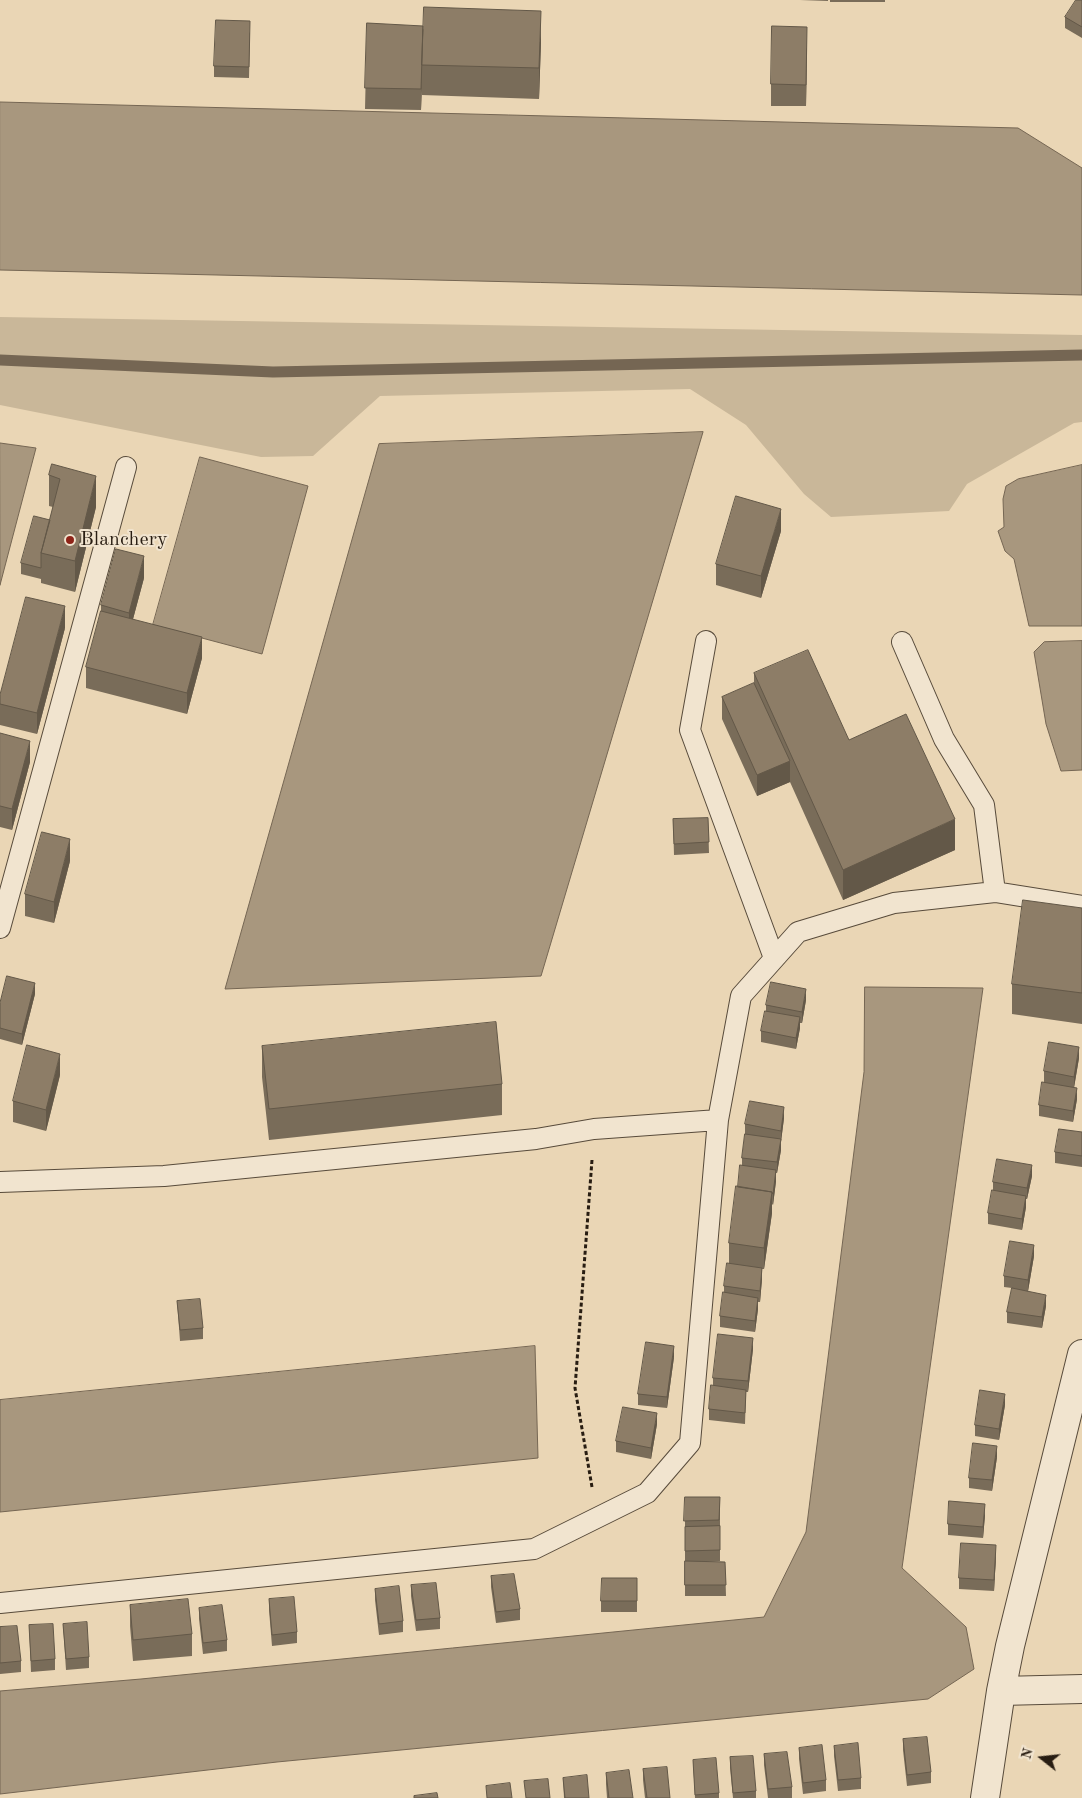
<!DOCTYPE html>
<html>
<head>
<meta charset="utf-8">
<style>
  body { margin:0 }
  #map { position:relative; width:1082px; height:1798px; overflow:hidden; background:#ead6b5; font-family:"Old Standard TT",serif }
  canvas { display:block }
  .north { position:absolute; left:1017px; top:1733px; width:50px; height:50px; -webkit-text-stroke:4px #f1e4cf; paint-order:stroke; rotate:286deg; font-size:14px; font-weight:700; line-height:20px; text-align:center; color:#281d12 }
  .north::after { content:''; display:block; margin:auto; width:18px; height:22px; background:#281d12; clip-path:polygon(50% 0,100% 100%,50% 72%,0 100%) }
</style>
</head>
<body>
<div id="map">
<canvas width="1082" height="1798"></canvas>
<div class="north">N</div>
</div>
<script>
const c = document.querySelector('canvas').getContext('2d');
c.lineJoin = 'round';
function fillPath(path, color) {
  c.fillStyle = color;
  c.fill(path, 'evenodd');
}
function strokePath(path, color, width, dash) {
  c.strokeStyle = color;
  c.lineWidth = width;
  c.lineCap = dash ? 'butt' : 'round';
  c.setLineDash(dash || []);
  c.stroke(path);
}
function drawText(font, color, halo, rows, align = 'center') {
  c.font = font + ' "Old Standard TT",serif';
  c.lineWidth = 4;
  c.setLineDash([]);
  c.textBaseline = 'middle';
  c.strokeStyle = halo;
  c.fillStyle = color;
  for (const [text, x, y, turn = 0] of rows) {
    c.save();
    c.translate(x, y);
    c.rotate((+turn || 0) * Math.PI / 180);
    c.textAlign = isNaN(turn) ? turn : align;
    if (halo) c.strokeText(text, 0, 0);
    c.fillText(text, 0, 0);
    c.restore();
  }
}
fillPath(new Path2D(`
  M 0,317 L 1082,335 L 1082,422 L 1074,423 L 967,484 L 949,511 L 831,517 L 804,494 L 746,425 L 690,389 L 380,396 L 313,456 L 261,457 L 0,405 Z`), '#c9b799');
const water = new Path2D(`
  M 0,102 L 1018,128 L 1082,168 L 1082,295 L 0,270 Z
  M 703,432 L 541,976 L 225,989 L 379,444 Z
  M 0,443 L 36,448 L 0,585 Z
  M 200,457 L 308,486 L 262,654 L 153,625 Z
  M 1082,465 L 1082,626 L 1029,626 L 1014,559 L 1005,551 L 998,531 L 1004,527 L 1003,499 L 1006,486 L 1018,479 Z
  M 1082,641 L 1082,770 L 1061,771 L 1046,724 L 1034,652 L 1044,642 Z
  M 865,987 L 983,988 L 902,1568 L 966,1627 L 974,1669 L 928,1699 L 277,1762 L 0,1794 L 0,1691 L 141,1679 L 764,1617 L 806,1532 L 864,1072 Z
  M 535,1346 L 538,1458 L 0,1512 L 0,1400 Z`);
fillPath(water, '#a8977e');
strokePath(water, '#756653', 1);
strokePath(new Path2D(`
  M 0,360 L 273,372 L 1082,355`), '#756653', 11);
const lane = new Path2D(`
  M 706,641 L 690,730 L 774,958
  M 902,642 L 944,739 L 984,805 L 995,892
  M 0,928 L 126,467
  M 0,1182 L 164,1176 L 536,1139 L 594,1129 L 718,1120
  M 0,1603 L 534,1549 L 647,1493 L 690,1443 L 718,1120 L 741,996 L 798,932 L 894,903 L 995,892 L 1082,906`);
const street = new Path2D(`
  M 1001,1691 L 1082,1689
  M 985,1798 L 1001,1691 L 1010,1646 L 1082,1354`);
strokePath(lane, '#584b3b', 22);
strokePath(street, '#584b3b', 30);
strokePath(new Path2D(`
  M 592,1160 L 575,1388 L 592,1487`), '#281d12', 3, [4, 2.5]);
strokePath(lane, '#f1e4cf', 20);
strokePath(street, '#f1e4cf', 28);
fillPath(new Path2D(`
  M 800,0 L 828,0 L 828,1 Z
  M 830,0 L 885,0 L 885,2 L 830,2 Z
  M 1082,0 L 1082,38 L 1065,28 L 1065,17 Z
  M 367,23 L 541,42 L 539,99 L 422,95 L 422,82 L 421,110 L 365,109 Z
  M 250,32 L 249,78 L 214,77 L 214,66 Z
  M 807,48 L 806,106 L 771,106 L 771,84 Z
  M 52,464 L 96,507 L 75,592 L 41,583 L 41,579 L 21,574 L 21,563 L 50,520 L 53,507 L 49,506 L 49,475 Z
  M 781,531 L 761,598 L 716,585 L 716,564 Z
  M 144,578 L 133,619 L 202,658 L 187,714 L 86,688 L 86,667 L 101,612 L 101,605 Z
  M 65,628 L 37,734 L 0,725 L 0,695 Z
  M 754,673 L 849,740 L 955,850 L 843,900 L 790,782 L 757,796 L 722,719 L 722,697 L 754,683 Z
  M 0,733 L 30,762 L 12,830 L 0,827 Z
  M 708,818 L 709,853 L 674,855 L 673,819 Z
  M 70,861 L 54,923 L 25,916 L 25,894 Z
  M 1082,908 L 1082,1024 L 1012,1014 L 1012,984 Z
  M 35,994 L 22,1045 L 0,1039 L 0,1003 Z
  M 806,1000 L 802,1023 L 800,1023 L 800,1028 L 796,1049 L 761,1042 L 761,1031 L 766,1011 L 766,1005 Z
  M 262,1046 L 502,1084 L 502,1115 L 269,1140 L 262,1077 Z
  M 1079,1058 L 1074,1087 L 1077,1099 L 1073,1122 L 1039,1116 L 1039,1105 L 1044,1082 L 1044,1071 Z
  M 60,1075 L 46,1131 L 13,1122 L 13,1101 Z
  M 784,1118 L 781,1141 L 781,1150 L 777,1173 L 776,1173 L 776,1181 L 773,1205 L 772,1204 L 772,1213 L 764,1269 L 762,1269 L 762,1279 L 760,1302 L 758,1302 L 758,1309 L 755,1332 L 720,1327 L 720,1316 L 724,1292 L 724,1286 L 729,1263 L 729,1243 L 742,1165 L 742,1158 L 745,1134 L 745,1124 Z
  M 1082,1132 L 1082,1167 L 1055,1163 L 1055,1152 Z
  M 1032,1176 L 1027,1199 L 1026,1199 L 1026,1207 L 1022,1230 L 988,1224 L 988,1213 L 993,1191 L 993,1182 Z
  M 1034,1256 L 1028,1291 L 1046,1306 L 1042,1328 L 1007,1323 L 1007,1312 L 1012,1288 L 1004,1287 L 1004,1276 Z
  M 177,1301 L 203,1328 L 203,1339 L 180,1341 Z
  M 753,1349 L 748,1392 L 746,1392 L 745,1424 L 709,1420 L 709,1409 L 713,1385 L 713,1378 Z
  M 674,1357 L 667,1408 L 638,1405 L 638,1394 Z
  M 1005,1405 L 999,1440 L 975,1436 L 975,1425 Z
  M 657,1424 L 651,1459 L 616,1452 L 616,1441 Z
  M 997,1457 L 992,1491 L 969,1488 L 969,1478 Z
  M 685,1497 L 720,1497 L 720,1561 L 701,1561 L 725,1562 L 726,1596 L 685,1596 Z
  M 985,1515 L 983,1538 L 948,1535 L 948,1524 Z
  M 996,1556 L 994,1591 L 959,1589 L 959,1578 Z
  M 491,1576 L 520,1609 L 520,1620 L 496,1623 L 491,1587 Z
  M 637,1578 L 637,1612 L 601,1612 L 601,1601 Z
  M 411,1585 L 440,1618 L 440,1629 L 416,1631 L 411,1596 Z
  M 375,1589 L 403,1621 L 403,1632 L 379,1635 L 375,1600 Z
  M 269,1599 L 297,1632 L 297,1643 L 272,1646 L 269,1610 Z
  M 130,1605 L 192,1634 L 192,1656 L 133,1661 L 130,1626 Z
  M 199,1608 L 227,1640 L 227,1651 L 203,1654 L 199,1619 Z
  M 63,1624 L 89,1657 L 89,1668 L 66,1670 Z
  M 29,1625 L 55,1659 L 55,1670 L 31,1672 Z
  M 0,1627 L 21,1661 L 21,1672 L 0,1674 Z
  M 903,1739 L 931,1772 L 931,1783 L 907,1786 L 903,1750 Z
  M 834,1746 L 861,1778 L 861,1789 L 838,1791 L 834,1756 Z
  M 799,1748 L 826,1780 L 826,1791 L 803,1794 L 799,1759 Z
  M 764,1754 L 792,1787 L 792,1798 L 768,1798 L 764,1765 Z
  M 730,1757 L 756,1791 L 756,1798 L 733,1798 L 730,1768 Z
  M 693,1760 L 719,1793 L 719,1798 L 695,1798 Z
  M 643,1769 L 670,1798 L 645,1798 L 643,1780 Z
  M 606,1773 L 633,1798 L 607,1798 L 606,1784 Z
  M 563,1778 L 589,1798 L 564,1798 Z`), '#796c59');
fillPath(new Path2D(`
  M 541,11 L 541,42 L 539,99 L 539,68 Z
  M 807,27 L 807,48 L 806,106 L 806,85 Z
  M 422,65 L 422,82 L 421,110 L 421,89 Z
  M 96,476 L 96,507 L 75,592 L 75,561 Z
  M 781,509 L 781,531 L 761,598 L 761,576 Z
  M 144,556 L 144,578 L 129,634 L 129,613 Z
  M 65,606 L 65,628 L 37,734 L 37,713 Z
  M 202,637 L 202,658 L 187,714 L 187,693 Z
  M 30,741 L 30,762 L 12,830 L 12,809 Z
  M 790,761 L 790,782 L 757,796 L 757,775 Z
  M 955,819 L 955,850 L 843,900 L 843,870 Z
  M 70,839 L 70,861 L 54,923 L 54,902 Z
  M 35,983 L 35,994 L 22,1045 L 22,1034 Z
  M 806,989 L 806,1000 L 802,1023 L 802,1012 Z
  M 800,1017 L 800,1028 L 796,1049 L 796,1038 Z
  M 1079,1047 L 1079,1058 L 1074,1088 L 1074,1077 Z
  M 60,1054 L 60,1075 L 46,1131 L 46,1110 Z
  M 1077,1088 L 1077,1099 L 1073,1122 L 1073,1111 Z
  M 784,1107 L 784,1118 L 781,1142 L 781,1131 Z
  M 781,1139 L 781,1150 L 777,1173 L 777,1162 Z
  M 1032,1165 L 1032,1176 L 1027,1199 L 1027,1188 Z
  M 776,1170 L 776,1181 L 773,1205 L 773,1194 Z
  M 772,1192 L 772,1213 L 764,1269 L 764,1248 Z
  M 1026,1196 L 1026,1207 L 1022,1230 L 1022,1219 Z
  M 1034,1245 L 1034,1256 L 1028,1291 L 1028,1280 Z
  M 762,1268 L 762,1279 L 760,1302 L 760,1291 Z
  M 1046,1295 L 1046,1306 L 1042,1328 L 1042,1317 Z
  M 758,1298 L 758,1309 L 755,1332 L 755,1321 Z
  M 753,1338 L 753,1349 L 748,1392 L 748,1381 Z
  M 674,1346 L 674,1357 L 667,1408 L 667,1397 Z
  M 1005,1394 L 1005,1405 L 999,1440 L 999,1429 Z
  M 657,1413 L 657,1424 L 651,1459 L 651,1448 Z
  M 997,1446 L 997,1457 L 992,1491 L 992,1480 Z
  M 985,1504 L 985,1515 L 983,1538 L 983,1527 Z
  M 996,1545 L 996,1556 L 994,1591 L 994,1580 Z`), '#635848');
const building = new Path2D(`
  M 1076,0 L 1082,0 L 1082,27 L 1065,17 Z
  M 424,7 L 541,11 L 539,68 L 422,65 Z
  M 216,20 L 250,21 L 249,67 L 214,66 Z
  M 367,23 L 423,26 L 421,89 L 365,88 Z
  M 772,26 L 807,27 L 806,85 L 771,84 Z
  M 52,464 L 96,476 L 75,561 L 41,553 L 60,479 L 49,475 Z
  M 736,496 L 781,509 L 761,576 L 716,564 Z
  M 34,516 L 50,520 L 41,553 L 41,568 L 21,563 Z
  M 116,549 L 144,556 L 129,613 L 101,605 Z
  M 26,597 L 65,606 L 37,713 L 0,704 L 0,695 Z
  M 101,611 L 202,637 L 187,693 L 86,667 Z
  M 808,650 L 849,740 L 906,714 L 955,819 L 843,870 L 754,673 Z
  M 754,683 L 790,761 L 757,775 L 722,697 Z
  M 0,733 L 30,741 L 12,809 L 0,806 Z
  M 708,818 L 709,842 L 674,844 L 673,819 Z
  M 42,832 L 70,839 L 54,902 L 25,894 Z
  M 1023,900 L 1082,908 L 1082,993 L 1012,984 Z
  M 7,976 L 35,983 L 22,1034 L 0,1028 L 0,1003 Z
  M 771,982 L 806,989 L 802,1012 L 766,1005 Z
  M 765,1011 L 800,1017 L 796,1038 L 761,1031 Z
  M 496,1022 L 502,1084 L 269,1109 L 262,1046 Z
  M 1049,1042 L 1079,1047 L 1074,1077 L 1044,1071 Z
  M 27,1045 L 60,1054 L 46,1110 L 13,1101 Z
  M 1042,1082 L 1077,1088 L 1073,1111 L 1039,1105 Z
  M 750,1101 L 784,1107 L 781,1131 L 745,1124 Z
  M 1059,1129 L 1082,1132 L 1082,1156 L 1055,1152 Z
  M 745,1134 L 781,1139 L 777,1162 L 742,1158 Z
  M 997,1159 L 1032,1165 L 1027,1188 L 993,1182 Z
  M 740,1165 L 776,1170 L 773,1194 L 772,1193 L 772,1192 L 738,1187 Z
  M 736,1186 L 772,1192 L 764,1248 L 729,1243 Z
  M 992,1190 L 1026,1196 L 1022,1219 L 988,1213 Z
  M 1010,1241 L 1034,1245 L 1028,1280 L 1004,1276 Z
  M 727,1263 L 762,1268 L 760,1291 L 724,1286 Z
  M 1012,1288 L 1046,1295 L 1042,1317 L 1007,1312 Z
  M 723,1292 L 758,1298 L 755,1321 L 720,1316 Z
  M 200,1299 L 203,1328 L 180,1330 L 177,1301 Z
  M 718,1334 L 753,1338 L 748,1381 L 713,1378 Z
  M 646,1342 L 674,1346 L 667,1397 L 638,1394 Z
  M 711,1385 L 746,1390 L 745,1413 L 709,1409 Z
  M 980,1390 L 1005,1394 L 999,1429 L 975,1425 Z
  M 623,1407 L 657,1413 L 651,1448 L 616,1441 Z
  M 973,1443 L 997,1446 L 992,1480 L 969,1478 Z
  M 685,1497 L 720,1497 L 719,1520 L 684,1521 Z
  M 949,1501 L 985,1504 L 983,1527 L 948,1524 Z
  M 720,1526 L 720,1550 L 685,1551 L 685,1527 Z
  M 961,1543 L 996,1545 L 994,1580 L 959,1578 Z
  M 685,1561 L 725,1562 L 726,1585 L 685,1585 Z
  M 514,1574 L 520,1609 L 496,1612 L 491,1576 Z
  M 602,1578 L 637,1578 L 637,1601 L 601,1601 Z
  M 436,1583 L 440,1618 L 416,1620 L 411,1585 Z
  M 399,1586 L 403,1621 L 379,1624 L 375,1589 Z
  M 294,1597 L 297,1632 L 272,1635 L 269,1599 Z
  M 188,1599 L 192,1634 L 133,1640 L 130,1605 Z
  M 222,1605 L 227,1640 L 203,1643 L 199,1608 Z
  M 87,1622 L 89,1657 L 66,1659 L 63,1624 Z
  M 53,1624 L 55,1659 L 31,1661 L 29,1625 Z
  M 17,1626 L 21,1661 L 0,1663 L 0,1627 Z
  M 927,1737 L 931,1772 L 907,1775 L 903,1739 Z
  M 858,1743 L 861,1778 L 838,1780 L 834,1746 Z
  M 822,1745 L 826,1780 L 803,1783 L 799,1748 Z
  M 787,1752 L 792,1787 L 768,1789 L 764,1754 Z
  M 753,1756 L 756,1791 L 733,1793 L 730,1757 Z
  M 716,1758 L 719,1793 L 695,1795 L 693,1760 Z
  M 667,1767 L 670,1798 L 647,1798 L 643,1769 Z
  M 629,1770 L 633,1798 L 609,1798 L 606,1773 Z
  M 587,1775 L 589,1798 L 565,1798 L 563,1778 Z
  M 548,1779 L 550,1798 L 526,1798 L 524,1781 Z
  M 510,1783 L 512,1798 L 487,1798 L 486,1786 Z
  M 437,1793 L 438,1798 L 414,1798 L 414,1796 Z`);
fillPath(building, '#8d7d67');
strokePath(building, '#635848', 1);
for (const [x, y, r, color] of [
  [70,540,5,"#8f2418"]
]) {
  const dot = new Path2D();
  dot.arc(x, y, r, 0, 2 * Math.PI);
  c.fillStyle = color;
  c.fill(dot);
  strokePath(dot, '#f1e4cf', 2);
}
drawText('20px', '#281d12', '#f1e4cf', [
  ["Blanchery",80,540]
], 'left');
</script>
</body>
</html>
